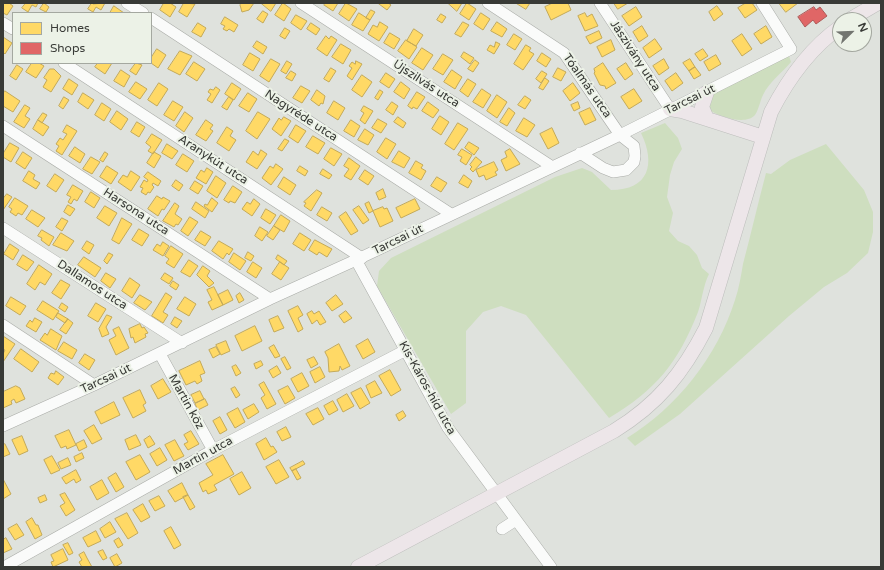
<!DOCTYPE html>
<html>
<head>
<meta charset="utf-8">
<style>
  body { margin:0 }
  #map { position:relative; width:884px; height:570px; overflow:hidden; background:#dfe2dd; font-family:"Varela Round",sans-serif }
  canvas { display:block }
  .frame { position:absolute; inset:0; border:4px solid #383a36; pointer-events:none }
  .legend { position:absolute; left:12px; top:12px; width:140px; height:52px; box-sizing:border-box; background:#ecf2e7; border:1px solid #a4a8a0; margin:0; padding:5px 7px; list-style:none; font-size:12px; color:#383a36 }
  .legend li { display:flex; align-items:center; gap:8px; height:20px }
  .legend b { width:20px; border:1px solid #a4a8a0 }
  .north { position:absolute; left:832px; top:12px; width:40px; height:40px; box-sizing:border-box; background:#ecf2e7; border:1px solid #a4a8a0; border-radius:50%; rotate:67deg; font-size:11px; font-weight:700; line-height:16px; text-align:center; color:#383a36 }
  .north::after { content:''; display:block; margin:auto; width:14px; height:18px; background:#727570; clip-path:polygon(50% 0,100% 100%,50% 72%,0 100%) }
</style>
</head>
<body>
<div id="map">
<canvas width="884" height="570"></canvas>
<div class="frame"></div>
<ul class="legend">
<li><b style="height:11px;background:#ffd966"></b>Homes</li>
<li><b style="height:11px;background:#e06666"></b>Shops</li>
</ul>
<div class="north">N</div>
</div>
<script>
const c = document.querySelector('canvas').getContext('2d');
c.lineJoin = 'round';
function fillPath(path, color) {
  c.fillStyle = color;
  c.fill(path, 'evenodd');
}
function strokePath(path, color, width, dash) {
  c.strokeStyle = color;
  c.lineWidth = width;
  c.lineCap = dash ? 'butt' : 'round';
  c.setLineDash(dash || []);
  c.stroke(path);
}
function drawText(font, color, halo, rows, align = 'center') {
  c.font = font + ' "Varela Round",sans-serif';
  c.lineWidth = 4;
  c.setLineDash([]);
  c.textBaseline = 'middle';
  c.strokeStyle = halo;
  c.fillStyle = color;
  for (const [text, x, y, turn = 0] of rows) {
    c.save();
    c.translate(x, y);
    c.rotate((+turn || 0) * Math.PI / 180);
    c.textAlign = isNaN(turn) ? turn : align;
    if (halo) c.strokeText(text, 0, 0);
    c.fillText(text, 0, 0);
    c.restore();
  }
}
fillPath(new Path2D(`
  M 789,56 L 791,62 C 782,73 769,82 763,95 C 760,101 759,109 755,115 C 745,126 719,116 709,110 L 711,92 Z
  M 665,123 L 678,138 L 682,149 L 674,162 L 670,175 L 667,197 L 673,213 L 669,231 L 678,241 L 689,246 L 697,255 L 702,268 L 709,274 C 703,286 702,300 698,312 C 678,363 656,390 609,418 L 526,315 L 501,306 L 483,312 L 466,331 L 466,403 L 451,414 L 377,286 L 379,271 L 391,258 L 555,177 L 582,168 L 592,172 L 611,190 C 649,190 656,164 641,133 Z
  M 826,144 L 864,190 L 873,212 L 873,232 L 868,253 L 847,273 L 824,287 L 789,316 L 680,414 L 635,446 L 627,438 C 677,407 717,357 735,300 C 739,288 741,276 743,264 C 751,234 758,203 766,173 L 771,174 L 790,160 Z`), '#cedebf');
const homes = new Path2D(`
  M 3,3 L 9,3 L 13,6 L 7,15 L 3,13 Z
  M 26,3 L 38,3 L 36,7 L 32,5 L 28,12 L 22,8 Z
  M 44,3 L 49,7 L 46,12 L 40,9 Z
  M 92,3 L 93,4 L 105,3 L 101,10 L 96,7 L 93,12 L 88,9 Z
  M 164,3 L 170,3 L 176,7 L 170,17 L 160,10 Z
  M 184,3 L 195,4 L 187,17 L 179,12 Z
  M 242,3 L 254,3 L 249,10 L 242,12 L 240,5 Z
  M 261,3 L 276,3 L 271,11 Z
  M 283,3 L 291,9 L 284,21 L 275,15 Z
  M 326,3 L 338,3 L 333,11 L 324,5 Z
  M 346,3 L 357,9 L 349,21 L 339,14 Z
  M 380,3 L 388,3 L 391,5 L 387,10 L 379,4 Z
  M 448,3 L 462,3 L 457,11 Z
  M 467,3 L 476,9 L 469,20 L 460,14 Z
  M 516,3 L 530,3 L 526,9 Z
  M 553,3 L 568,3 L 571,10 L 551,20 L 545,7 Z
  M 614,3 L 628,3 L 618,9 Z
  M 746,3 L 752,3 L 757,10 L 745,18 L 738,8 Z
  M 779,3 L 798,3 L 786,12 Z
  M 114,6 L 124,13 L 110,13 Z
  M 717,6 L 723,14 L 714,21 L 709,12 Z
  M 636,7 L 642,17 L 629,26 L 622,16 Z
  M 371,10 L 375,12 L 370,20 L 366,18 Z
  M 263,11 L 268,14 L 263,23 L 257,19 Z
  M 359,13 L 370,20 L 363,31 L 352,25 Z
  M 481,13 L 490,19 L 483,30 L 474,24 Z
  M 585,13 L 587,17 L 592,14 L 598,26 L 585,31 L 578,16 Z
  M 441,14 L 446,17 L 442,23 L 437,20 Z
  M 296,15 L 307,21 L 301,30 L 291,23 Z
  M 225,17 L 238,25 L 234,32 L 229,29 L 227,31 L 223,29 L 225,26 L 221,24 Z
  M 380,22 L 388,27 L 379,41 L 368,34 L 373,25 L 377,27 Z
  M 463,22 L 469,25 L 461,37 L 455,34 Z
  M 497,22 L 507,29 L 502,37 L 491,31 Z
  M 198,23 L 206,28 L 201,37 L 192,32 Z
  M 311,23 L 320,29 L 316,35 L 307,29 Z
  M 642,26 L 648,36 L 639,42 L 633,32 Z
  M 766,26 L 772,37 L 761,44 L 754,34 Z
  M 285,28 L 290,31 L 285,39 L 280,36 Z
  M 414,29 L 423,35 L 416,46 L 407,41 Z
  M 599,31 L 602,38 L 590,44 L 586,37 Z
  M 390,33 L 400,39 L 394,49 L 384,43 Z
  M 514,34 L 522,39 L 515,50 L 507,45 Z
  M 742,34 L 752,49 L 742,56 L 732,41 Z
  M 326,36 L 329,39 L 331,36 L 337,40 L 327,56 L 317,49 Z
  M 3,37 L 12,43 L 5,54 L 3,52 Z
  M 655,39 L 662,49 L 649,58 L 643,48 Z
  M 406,40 L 417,47 L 409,59 L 398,51 Z
  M 611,40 L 615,50 L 602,57 L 597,47 Z
  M 257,41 L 267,47 L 263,54 L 253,47 Z
  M 496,42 L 500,44 L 494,54 L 487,50 L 490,45 L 494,47 Z
  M 341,44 L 351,50 L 343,64 L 332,57 Z
  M 526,45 L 531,48 L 529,51 L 534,54 L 523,70 L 514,64 Z
  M 422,48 L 433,55 L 423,70 L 412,63 Z
  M 157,49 L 166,55 L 158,68 L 151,63 L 151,58 Z
  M 703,49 L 708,56 L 700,61 L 695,54 Z
  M 180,51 L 192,56 L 180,75 L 168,69 Z
  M 464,52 L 474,58 L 470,64 L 461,57 Z
  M 250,53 L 260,59 L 253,71 L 243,65 Z
  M 542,53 L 551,59 L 546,67 L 537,61 Z
  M 443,54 L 453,60 L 443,75 L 433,69 Z
  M 716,55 L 721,64 L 709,71 L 704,62 Z
  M 271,59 L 280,64 L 269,82 L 260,76 Z
  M 664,59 L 669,68 L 659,75 L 653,66 Z
  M 690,59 L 695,67 L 689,71 L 683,63 Z
  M 475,60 L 479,63 L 473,72 L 468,69 Z
  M 287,61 L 292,64 L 286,74 L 281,71 Z
  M 356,61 L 362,64 L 352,80 L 347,76 L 352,68 L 349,66 L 352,62 L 355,64 Z
  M 194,62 L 205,69 L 197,81 L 186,74 Z
  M 32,63 L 39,63 L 44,66 L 36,78 L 26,72 Z
  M 98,63 L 112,63 L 105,74 L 95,67 Z
  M 136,63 L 142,65 L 136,75 L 130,71 Z
  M 603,63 L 616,83 L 606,89 L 605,86 L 600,85 L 594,73 L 595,72 L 594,69 Z
  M 626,63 L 633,74 L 625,80 L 617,69 Z
  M 17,65 L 23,69 L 16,80 L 10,76 Z
  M 695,67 L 701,75 L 694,79 L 689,71 Z
  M 331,68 L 336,71 L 329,82 L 324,79 Z
  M 558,68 L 566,72 L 561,81 L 553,77 Z
  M 50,69 L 54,69 L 61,76 L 51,92 L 43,87 L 47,80 L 44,78 Z
  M 121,70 L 130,76 L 124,87 L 114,81 Z
  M 452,70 L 462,77 L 455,89 L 444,82 Z
  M 291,71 L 296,74 L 292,81 L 286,78 Z
  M 542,71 L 547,74 L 541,83 L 536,79 Z
  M 386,73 L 395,79 L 389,88 L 380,82 Z
  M 676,73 L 683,83 L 672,91 L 665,81 Z
  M 362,75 L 372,82 L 362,97 L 352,90 Z
  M 545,78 L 549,81 L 543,90 L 539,88 Z
  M 69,79 L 78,85 L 72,95 L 63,89 Z
  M 468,79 L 476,84 L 468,97 L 460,91 Z
  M 136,82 L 147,89 L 140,99 L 129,92 Z
  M 401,82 L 410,89 L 404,99 L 394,92 Z
  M 159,83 L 168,89 L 157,106 L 148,100 Z
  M 232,83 L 241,89 L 234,100 L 225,94 Z
  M 573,83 L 580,93 L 570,101 L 563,91 Z
  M 301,86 L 310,91 L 302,103 L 293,98 Z
  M 216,87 L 220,90 L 212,103 L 207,100 L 211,94 L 208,92 L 210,89 L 213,90 Z
  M 482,89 L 491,95 L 483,108 L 473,102 Z
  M 634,89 L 642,101 L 629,109 L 621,97 Z
  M 317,90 L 325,96 L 323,104 L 321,103 L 319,106 L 311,100 Z
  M 380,90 L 383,92 L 378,100 L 375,98 Z
  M 5,91 L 20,101 L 13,112 L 3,106 L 3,94 Z
  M 417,92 L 425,97 L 417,109 L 413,107 L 412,109 L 408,106 Z
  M 83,93 L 94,100 L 88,109 L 78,102 Z
  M 248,93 L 257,99 L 249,112 L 239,106 Z
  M 497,95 L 507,102 L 497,118 L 487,111 Z
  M 525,96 L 531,100 L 525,109 L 518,105 Z
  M 64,97 L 69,100 L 63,109 L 59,106 Z
  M 229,97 L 233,100 L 227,110 L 222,107 Z
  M 173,101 L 183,107 L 174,121 L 164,115 Z
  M 334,101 L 345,108 L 338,120 L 327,113 Z
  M 392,102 L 398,106 L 393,115 L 386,110 Z
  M 428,102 L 439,110 L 433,118 L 422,111 Z
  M 578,102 L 580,108 L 574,111 L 571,105 Z
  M 102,103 L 111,109 L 104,121 L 95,115 Z
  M 25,105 L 30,108 L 25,116 L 30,119 L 24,128 L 14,122 Z
  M 364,106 L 373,111 L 365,124 L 360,120 L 364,113 L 361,111 Z
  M 509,108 L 515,113 L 507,126 L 500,122 Z
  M 590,108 L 596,120 L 585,125 L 579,113 Z
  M 117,111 L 128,119 L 121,130 L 110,122 Z
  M 185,112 L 193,118 L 184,132 L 176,126 Z
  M 258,112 L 270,119 L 257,139 L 246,131 Z
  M 43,113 L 47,115 L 42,123 L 38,120 Z
  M 440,116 L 449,122 L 441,135 L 432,129 Z
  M 284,117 L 291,121 L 281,136 L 272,129 L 279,118 L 281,120 Z
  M 398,117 L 406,123 L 403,128 L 394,122 Z
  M 524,118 L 535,125 L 527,137 L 516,131 Z
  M 378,119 L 387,124 L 381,133 L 372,128 Z
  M 38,120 L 49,127 L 43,136 L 33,129 Z
  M 206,120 L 213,125 L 210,129 L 213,131 L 206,141 L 196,135 Z
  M 351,120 L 360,126 L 354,137 L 344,131 Z
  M 137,122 L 145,127 L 139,137 L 131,132 Z
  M 458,123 L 468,129 L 454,150 L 445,144 Z
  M 67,125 L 77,131 L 62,155 L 56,151 L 59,146 L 56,144 L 60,138 L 63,140 L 67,134 L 63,132 Z
  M 296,125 L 306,131 L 298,143 L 289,137 Z
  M 227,127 L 233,131 L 230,136 L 236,140 L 229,151 L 217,143 Z
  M 552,128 L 559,143 L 548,149 L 540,134 Z
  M 365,129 L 374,135 L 368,145 L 358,140 Z
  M 152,134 L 162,140 L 153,154 L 148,151 L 151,147 L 146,143 Z
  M 313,136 L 325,143 L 318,154 L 306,147 Z
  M 386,138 L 396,144 L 387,159 L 377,152 Z
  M 285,139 L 289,141 L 282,151 L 278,149 Z
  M 469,142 L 479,148 L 474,155 L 465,148 Z
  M 10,143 L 19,148 L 11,162 L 3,157 L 3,154 Z
  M 167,144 L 178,151 L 172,159 L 162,153 Z
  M 75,147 L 85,154 L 80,163 L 69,156 Z
  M 331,148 L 342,154 L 334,166 L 324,159 Z
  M 462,149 L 472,155 L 466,165 L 460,161 L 462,157 L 458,155 Z
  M 510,149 L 520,164 L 506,171 L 501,160 L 507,157 L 505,152 Z
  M 261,150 L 267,154 L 257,169 L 246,162 L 253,151 L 258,155 Z
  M 399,151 L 410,158 L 404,168 L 392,162 Z
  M 23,152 L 32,158 L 25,169 L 16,163 Z
  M 105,152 L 108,154 L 103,162 L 100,160 Z
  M 154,152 L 161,156 L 154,168 L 147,163 Z
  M 183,154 L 194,161 L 187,172 L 176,165 Z
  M 91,157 L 100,162 L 92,174 L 83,169 Z
  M 476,157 L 482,162 L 473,172 L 470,169 L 472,167 L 470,165 Z
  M 349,158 L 360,166 L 351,180 L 344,176 L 349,169 L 344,166 Z
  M 416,161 L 423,165 L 421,168 L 426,171 L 421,180 L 409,173 Z
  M 494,162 L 498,170 L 495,172 L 497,175 L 486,180 L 484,175 L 479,177 L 476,170 Z
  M 276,164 L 283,169 L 271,185 L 262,178 L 270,166 L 273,168 Z
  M 107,166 L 118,173 L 111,184 L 100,177 Z
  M 300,166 L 308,171 L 305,176 L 297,171 Z
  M 207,168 L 213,172 L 206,184 L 196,178 L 201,170 L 204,172 Z
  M 323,169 L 332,175 L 329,179 L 320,174 Z
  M 365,170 L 374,176 L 368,185 L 359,179 Z
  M 29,171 L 35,175 L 33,179 L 40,183 L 36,189 L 23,181 Z
  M 131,171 L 140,177 L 131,191 L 118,182 L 123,175 L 127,177 Z
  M 148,172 L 161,181 L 158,186 L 153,183 L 152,185 L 154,187 L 150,193 L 148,192 L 146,195 L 141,192 L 143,188 L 140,187 L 144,180 L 147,182 L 148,180 L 144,177 Z
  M 55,174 L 64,180 L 56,192 L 47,186 Z
  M 464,175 L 472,181 L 468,188 L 459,183 Z
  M 216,176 L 226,183 L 217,198 L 207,191 Z
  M 284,177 L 296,185 L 290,195 L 278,187 Z
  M 437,177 L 447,183 L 441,192 L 431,186 Z
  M 176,180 L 183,185 L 179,191 L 172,186 Z
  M 195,181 L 203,186 L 198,194 L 190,189 Z
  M 73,185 L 83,191 L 77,201 L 74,199 L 71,204 L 68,202 L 71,197 L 67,195 Z
  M 233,186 L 242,192 L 235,203 L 230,201 L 229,203 L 224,200 Z
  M 383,189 L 386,197 L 379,200 L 376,193 Z
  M 317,190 L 322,193 L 311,211 L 304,206 L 306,203 L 304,202 Z
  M 91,192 L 100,198 L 94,208 L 85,202 Z
  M 7,194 L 12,197 L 3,210 L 3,199 Z
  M 157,196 L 162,199 L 163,197 L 170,201 L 164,210 L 162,209 L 158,216 L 148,209 Z
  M 15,198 L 28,206 L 22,215 L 18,213 L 16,216 L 10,212 L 12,209 L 9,207 Z
  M 212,198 L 218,203 L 212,212 L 204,206 L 205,204 L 207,205 Z
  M 254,199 L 260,204 L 252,216 L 242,209 L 247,202 L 250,204 Z
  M 415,199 L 420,209 L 401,218 L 396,208 Z
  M 196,202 L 209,211 L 205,218 L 192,209 Z
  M 369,202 L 373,211 L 369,213 L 365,204 Z
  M 175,203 L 179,206 L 175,214 L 182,219 L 178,225 L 176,224 L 174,227 L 163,221 Z
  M 68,205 L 75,209 L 70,216 L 64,212 Z
  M 105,206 L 117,213 L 109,226 L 97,218 Z
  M 359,206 L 369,220 L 363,224 L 353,210 Z
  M 322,207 L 332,213 L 327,221 L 317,215 Z
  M 383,207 L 384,209 L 387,208 L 393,221 L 380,227 L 373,211 Z
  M 266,209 L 276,215 L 270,224 L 261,218 Z
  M 32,210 L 45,218 L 38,227 L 26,219 Z
  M 346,212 L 358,231 L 351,235 L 339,217 Z
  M 281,215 L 290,221 L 284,232 L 274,226 Z
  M 190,217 L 198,222 L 188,236 L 181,231 Z
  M 62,218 L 68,221 L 62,231 L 56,227 Z
  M 122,218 L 132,224 L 119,244 L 112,240 Z
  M 274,226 L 280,230 L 273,240 L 267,236 Z
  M 260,227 L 268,232 L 262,241 L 255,236 Z
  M 139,229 L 149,235 L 142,246 L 132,240 Z
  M 42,230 L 54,237 L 49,246 L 41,240 L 42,238 L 38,236 Z
  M 201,231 L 211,237 L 205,246 L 195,240 Z
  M 61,233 L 74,241 L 67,251 L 53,245 Z
  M 300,233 L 311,240 L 304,251 L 293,244 Z
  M 315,240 L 332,249 L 327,257 L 319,252 L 317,255 L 309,250 Z
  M 87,241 L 94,245 L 89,254 L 82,249 Z
  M 219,241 L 233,249 L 229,255 L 227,253 L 223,259 L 212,251 Z
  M 163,242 L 169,246 L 163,256 L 153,250 L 157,244 L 160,246 Z
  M 10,244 L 19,250 L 13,260 L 4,254 Z
  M 171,246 L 183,254 L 174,268 L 166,263 L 169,259 L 165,256 Z
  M 248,252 L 254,256 L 251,261 L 245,258 Z
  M 109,253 L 113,255 L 107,264 L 104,261 Z
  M 234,253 L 246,261 L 240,270 L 229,262 Z
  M 23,255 L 34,262 L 27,271 L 17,265 Z
  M 278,255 L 287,261 L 284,265 L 276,259 Z
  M 84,257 L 101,268 L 95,277 L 78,265 Z
  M 189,260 L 198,266 L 190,277 L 181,272 Z
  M 253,262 L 262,268 L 256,278 L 247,272 Z
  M 280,262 L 289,268 L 281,280 L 272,274 Z
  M 39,265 L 52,274 L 45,285 L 40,282 L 35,290 L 27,284 Z
  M 203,266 L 210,271 L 207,276 L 214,283 L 209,287 L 197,275 Z
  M 106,273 L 116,279 L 110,288 L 101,281 Z
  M 165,273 L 173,278 L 169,284 L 161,279 Z
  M 130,278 L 140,285 L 132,298 L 122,291 Z
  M 61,280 L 70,285 L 61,299 L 52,293 Z
  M 173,281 L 179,285 L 176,290 L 170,286 Z
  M 214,287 L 223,305 L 212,310 L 208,302 L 212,300 L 207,290 Z
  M 228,290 L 233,300 L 223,305 L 218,295 Z
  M 166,293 L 172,297 L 163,312 L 168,315 L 163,323 L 152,316 Z
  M 240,293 L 244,300 L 239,303 L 236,296 Z
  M 140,295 L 152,302 L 145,310 L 134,303 Z
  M 336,295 L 343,304 L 332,311 L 326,303 Z
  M 11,297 L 26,306 L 20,315 L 6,306 Z
  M 185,297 L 196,304 L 189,316 L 177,309 Z
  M 43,301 L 59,311 L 53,320 L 37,310 Z
  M 62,303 L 68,307 L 65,312 L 59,308 Z
  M 96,303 L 106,309 L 98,322 L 88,316 Z
  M 298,306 L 303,315 L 298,318 L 303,329 L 298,332 L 288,311 Z
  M 312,311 L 314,314 L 319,311 L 326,322 L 320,325 L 317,320 L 312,324 L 307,314 Z
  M 346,311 L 352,318 L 344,323 L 339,316 Z
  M 58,313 L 68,319 L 65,323 L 56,317 Z
  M 107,315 L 112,317 L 106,327 L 109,334 L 102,337 L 99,329 Z
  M 278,316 L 284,328 L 274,332 L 269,320 Z
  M 175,317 L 182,321 L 177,328 L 171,324 Z
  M 35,318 L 42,322 L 36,332 L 26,326 L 30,320 L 32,322 Z
  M 68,319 L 73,323 L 66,334 L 60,330 Z
  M 140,324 L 142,328 L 144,327 L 148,333 L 145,334 L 146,337 L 135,343 L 133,337 L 131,338 L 129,329 Z
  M 255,326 L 262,341 L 242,351 L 235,336 Z
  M 119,327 L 129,348 L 116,355 L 109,340 L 116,336 L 113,330 Z
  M 51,329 L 62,336 L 56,350 L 40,340 L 45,333 L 47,335 Z
  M 3,336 L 15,344 L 3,362 L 3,354 L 5,350 L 3,349 Z
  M 368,339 L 375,352 L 363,359 L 356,346 Z
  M 226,341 L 230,351 L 221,355 L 216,345 Z
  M 64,342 L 77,350 L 72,359 L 58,351 Z
  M 339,344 L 350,366 L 342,370 L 340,366 L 339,371 L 329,372 L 328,358 L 325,352 Z
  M 274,345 L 280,356 L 275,358 L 269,348 Z
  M 216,347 L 220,354 L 213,358 L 209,350 Z
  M 21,349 L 39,362 L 32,372 L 14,359 Z
  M 85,354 L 95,360 L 89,370 L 79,363 Z
  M 285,357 L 291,368 L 287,370 L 281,359 Z
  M 314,357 L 318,364 L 311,368 L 307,360 Z
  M 200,361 L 205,373 L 200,375 L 202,381 L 197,384 L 195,381 L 186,385 L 179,371 Z
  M 261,361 L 263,365 L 256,369 L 254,364 Z
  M 236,365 L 241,373 L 236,376 L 232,367 Z
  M 277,366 L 281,373 L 273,378 L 269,371 Z
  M 320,367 L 325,377 L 315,383 L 310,372 Z
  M 390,370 L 401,390 L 391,396 L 379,376 Z
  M 56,371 L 64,377 L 58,385 L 48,378 L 51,373 L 54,374 Z
  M 302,373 L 309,386 L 298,392 L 291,379 Z
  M 163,379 L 171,392 L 158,399 L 151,386 Z
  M 375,381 L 382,393 L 371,398 L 366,386 Z
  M 264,382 L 276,404 L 267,409 L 261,398 L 265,395 L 259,385 Z
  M 16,386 L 20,388 L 25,399 L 16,403 L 14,399 L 11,401 L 12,404 L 3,408 L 3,392 Z
  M 288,386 L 295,398 L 285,404 L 278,391 Z
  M 235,387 L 240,395 L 236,398 L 231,389 Z
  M 361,388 L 370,403 L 360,409 L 351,393 Z
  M 140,390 L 146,403 L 143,405 L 146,411 L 133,418 L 123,398 Z
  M 200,391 L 204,399 L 195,403 L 191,395 Z
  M 347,394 L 354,406 L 343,412 L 337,400 Z
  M 205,399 L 208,405 L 198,410 L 195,404 Z
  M 333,401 L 338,410 L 329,415 L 324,406 Z
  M 114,402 L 120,415 L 101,424 L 95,412 Z
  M 254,404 L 259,412 L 248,419 L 243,410 Z
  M 238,408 L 245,422 L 235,428 L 227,414 Z
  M 318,408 L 324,419 L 313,425 L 306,414 Z
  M 403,411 L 406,416 L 399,421 L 396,415 Z
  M 220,417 L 227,430 L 220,434 L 213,421 Z
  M 94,425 L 102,439 L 92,444 L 84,431 Z
  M 286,427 L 291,437 L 282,441 L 277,432 Z
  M 69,430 L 76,445 L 67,449 L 66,446 L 61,448 L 55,436 Z
  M 191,431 L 199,444 L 188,450 L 184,444 L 188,442 L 184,435 Z
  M 136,435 L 141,445 L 129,450 L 125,440 Z
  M 22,436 L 28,451 L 19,455 L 12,440 Z
  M 150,436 L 155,444 L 148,448 L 144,440 Z
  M 266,438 L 271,447 L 273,446 L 277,452 L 264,460 L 256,444 Z
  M 84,440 L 87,447 L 79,451 L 76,444 Z
  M 175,440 L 184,456 L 174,461 L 165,445 Z
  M 5,444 L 10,454 L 3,457 L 3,445 Z
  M 160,448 L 167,460 L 157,466 L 150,454 Z
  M 82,453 L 84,458 L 76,462 L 74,457 Z
  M 140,455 L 150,472 L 136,480 L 126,462 Z
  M 223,455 L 234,474 L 214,485 L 217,490 L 208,494 L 206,490 L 203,492 L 199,483 L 213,475 L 206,464 Z
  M 52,456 L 60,470 L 51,474 L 44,460 Z
  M 68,458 L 71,465 L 61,469 L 58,463 Z
  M 279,460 L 289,477 L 276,484 L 266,467 Z
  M 303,461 L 305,464 L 292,471 L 290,468 Z
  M 296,469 L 301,478 L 297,480 L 292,471 Z
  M 76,470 L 81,480 L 76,483 L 74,479 L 66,484 L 62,478 Z
  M 242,472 L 251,488 L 239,495 L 230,479 Z
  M 116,473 L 124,487 L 116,492 L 108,478 Z
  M 3,479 L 11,494 L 3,499 Z
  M 102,480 L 109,493 L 97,500 L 90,487 Z
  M 182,483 L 188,495 L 175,502 L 168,491 Z
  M 65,493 L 75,510 L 66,516 L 60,506 L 65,503 L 60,495 Z
  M 45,495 L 47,500 L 40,503 L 38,498 Z
  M 188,495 L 195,507 L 190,510 L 183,497 Z
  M 159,496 L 165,506 L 155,511 L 149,501 Z
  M 143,504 L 150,517 L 141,522 L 133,510 Z
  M 127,513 L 138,533 L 128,539 L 115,519 Z
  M 32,518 L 36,525 L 38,525 L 42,535 L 35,539 L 26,522 Z
  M 110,522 L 116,532 L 105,538 L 100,529 Z
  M 17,524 L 24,535 L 15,540 L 8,529 Z
  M 171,527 L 181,545 L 174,549 L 164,531 Z
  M 96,531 L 101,541 L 88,547 L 83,538 Z
  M 6,538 L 12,549 L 3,553 L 3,540 Z
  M 119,538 L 123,545 L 118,548 L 114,541 Z
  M 68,543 L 73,553 L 69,555 L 63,545 Z
  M 63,549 L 68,560 L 53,567 L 51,562 L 54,561 L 51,555 Z
  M 103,550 L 107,558 L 103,560 L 98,552 Z
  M 84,552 L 87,558 L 92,567 L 82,567 L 79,562 L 82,560 L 79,555 Z
  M 117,554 L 122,563 L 115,567 L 110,558 Z`);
fillPath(homes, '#ffd966');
strokePath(homes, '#c3a958', 1);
const shops = new Path2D(`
  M 814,7 L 816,10 L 820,7 L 827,16 L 816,24 L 813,20 L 805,27 L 798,17 Z`);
fillPath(shops, '#e06666');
strokePath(shops, '#ae5958', 1);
const minor = new Path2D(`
  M 127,3 L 143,13
  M 301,3 L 551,166
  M 488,3 L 564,53 L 620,135 L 634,146 L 635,156 L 634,162 L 626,170 L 613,172 L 603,168 L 580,153
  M 600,3 L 670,109
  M 151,18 L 451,214
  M 3,23 L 13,29
  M 64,63 L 362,258
  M 3,126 L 270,299
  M 3,228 L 182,343
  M 356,260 L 448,428 L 551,567
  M 3,325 L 94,385
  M 160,354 L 213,450
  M 3,426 L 94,385 L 270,299 L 356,260 L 620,135 L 791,49 L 762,3
  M 502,529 L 516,520
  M 4,567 L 213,450 L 406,350`);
const major = new Path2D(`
  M 849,20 L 878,3
  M 670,109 L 682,111 L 763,137
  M 707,119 L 702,107 L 707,92
  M 358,567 L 614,431 C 658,404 683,373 706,328 L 771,112 C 788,79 809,49 840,27`);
strokePath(minor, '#a9aba7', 12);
strokePath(major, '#bdbebc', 15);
strokePath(minor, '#fafbfa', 11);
strokePath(major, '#ede6e9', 14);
drawText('12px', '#383a36', '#ecf2e7', [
  ["Jászivány utca",635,56,57],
  ["Újszilvás utca",426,84,33],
  ["Tóalmás utca",587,86,55],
  ["Tarcsai út",690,100,-26],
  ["Nagyréde utca",301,116,33],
  ["Aranykút utca",213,160,33],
  ["Harsona utca",136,212,33],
  ["Tarcsai út",398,240,-26],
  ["Dallamos utca",92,285,33],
  ["Tarcsai út",106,379,-25],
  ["Kis-Káros-híd utca",427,388,61],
  ["Martin köz",186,402,61],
  ["Martin utca",203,456,-29]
]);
</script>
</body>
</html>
